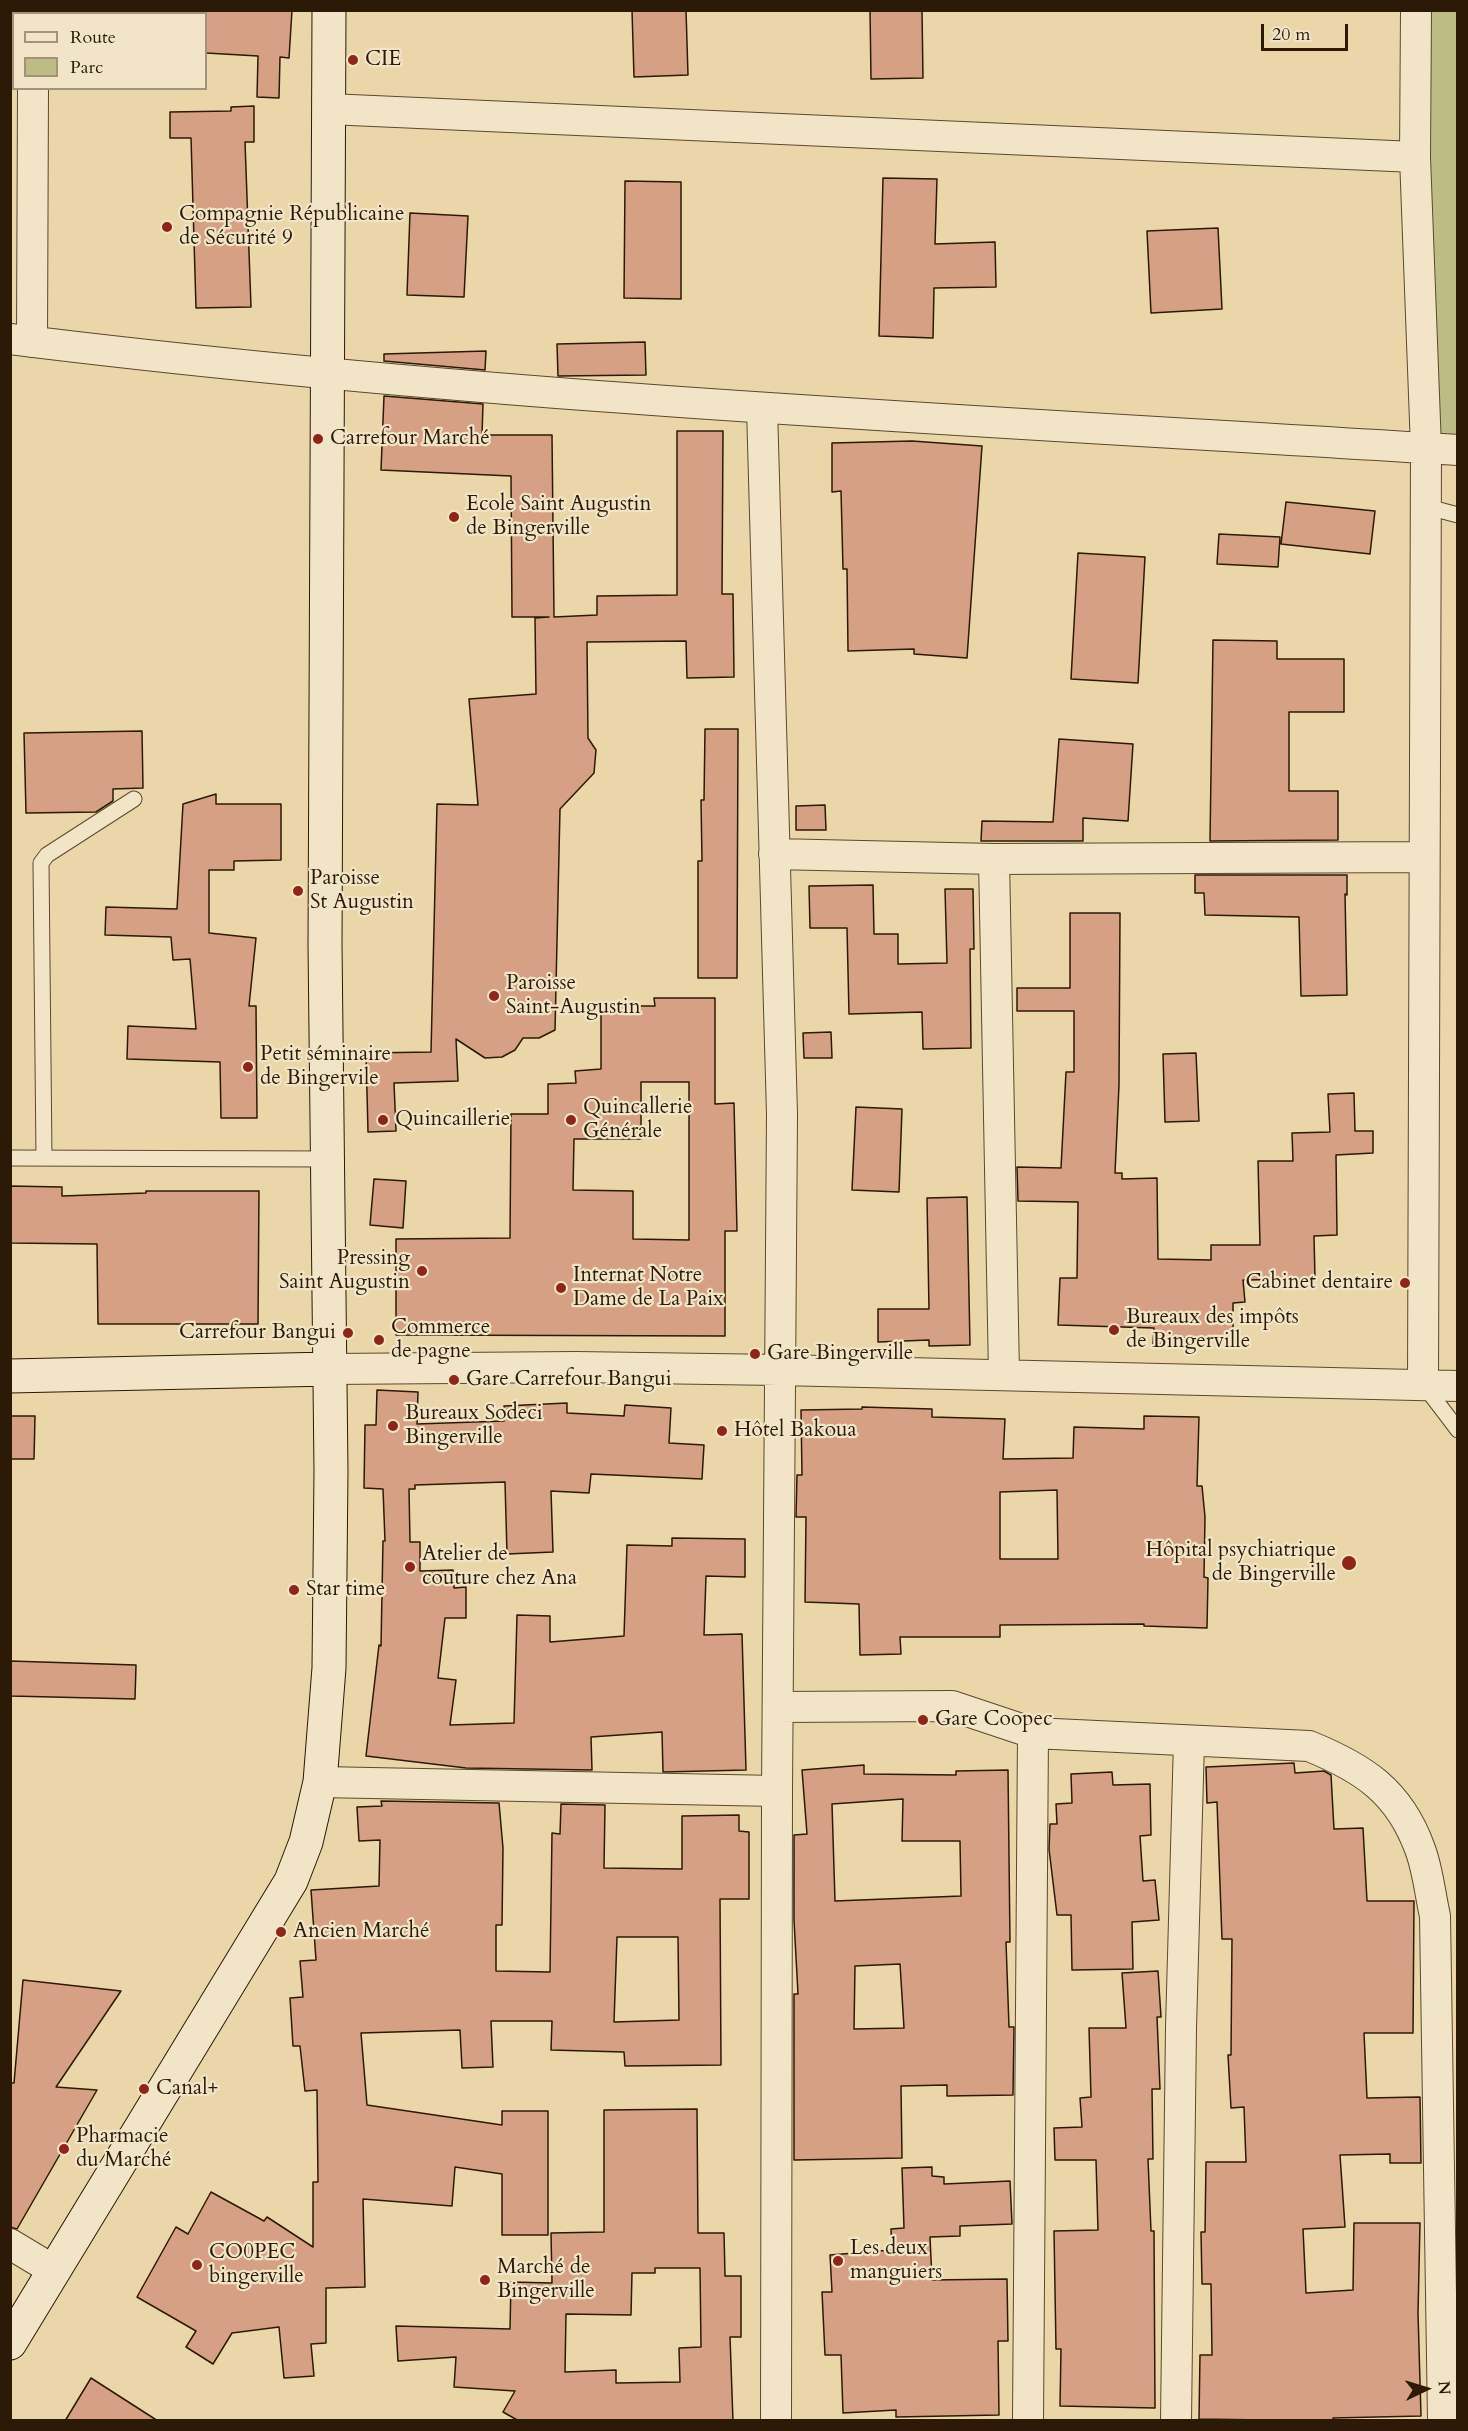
<!DOCTYPE html>
<html>
<head>
<meta charset="utf-8">
<style>
  body { margin:0 }
  #map { position:relative; width:1468px; height:2431px; overflow:hidden; background:#ead6a9; font-family:Cardo,serif }
  canvas { display:block }
  .frame { position:absolute; inset:0; border:12px solid #2c1a06; pointer-events:none }
  .legend { position:absolute; left:12px; top:12px; width:195px; height:78px; box-sizing:border-box; background:#f1e4c7; border:2px solid #a2937a; margin:0; padding:8px 10px; list-style:none; font-size:18px; color:#2c1a06 }
  .legend li { display:flex; align-items:center; gap:12px; height:30px }
  .legend b { width:30px; border:2px solid #a2937a }
  .north { position:absolute; left:1396px; top:2359px; width:60px; height:60px; -webkit-text-stroke:4px #f1e4c7; paint-order:stroke; rotate:86deg; font-size:16px; font-weight:700; line-height:24px; text-align:center; color:#2c1a06 }
  .north::after { content:''; display:block; margin:auto; width:21px; height:27px; background:#2c1a06; clip-path:polygon(50% 0,100% 100%,50% 72%,0 100%) }
  .scale { position:absolute; left:1261px; top:24px; width:87px; height:27px; box-sizing:border-box; border:3px solid #2c1a06; border-top:0; padding-left:8px; font-size:18px; line-height:21px; white-space:nowrap; color:#2c1a06; -webkit-text-stroke:4px #f1e4c7; paint-order:stroke }
</style>
</head>
<body>
<div id="map">
<canvas width="1468" height="2431"></canvas>
<div class="frame"></div>
<ul class="legend">
<li><b style="height:8px;background:#f1e4c7"></b>Route</li>
<li><b style="height:16px;background:#bbbd85"></b>Parc</li>
</ul>
<div class="north">N</div>
<div class="scale">20 m</div>
</div>
<script>
const c = document.querySelector('canvas').getContext('2d');
c.lineJoin = 'round';
function fillPath(path, color) {
  c.fillStyle = color;
  c.fill(path, 'evenodd');
}
function strokePath(path, color, width, dash) {
  c.strokeStyle = color;
  c.lineWidth = width;
  c.lineCap = dash ? 'butt' : 'round';
  c.setLineDash(dash || []);
  c.stroke(path);
}
function drawText(font, color, halo, rows, align = 'center') {
  c.font = font + ' Cardo,serif';
  c.lineWidth = 4.5;
  c.setLineDash([]);
  c.textBaseline = 'middle';
  c.strokeStyle = halo;
  c.fillStyle = color;
  for (const [text, x, y, turn = 0] of rows) {
    c.save();
    c.translate(x, y);
    c.rotate((+turn || 0) * Math.PI / 180);
    c.textAlign = isNaN(turn) ? turn : align;
    if (halo) c.strokeText(text, 0, 0);
    c.fillText(text, 0, 0);
    c.restore();
  }
}
fillPath(new Path2D(`
  M 1432,11 L 1457,11 L 1457,437 L 1419,434 Z`), '#bbbd85');
const building = new Path2D(`
  M 206,10 L 292,10 L 289,58 L 280,57 L 279,98 L 257,97 L 258,56 L 206,53 Z
  M 632,10 L 686,10 L 688,75 L 634,77 Z
  M 870,10 L 922,10 L 923,78 L 871,79 Z
  M 254,106 L 254,142 L 245,142 L 251,307 L 196,308 L 191,138 L 170,138 L 170,112 L 231,111 L 231,107 Z
  M 883,178 L 937,179 L 935,244 L 995,242 L 996,287 L 934,288 L 933,338 L 879,336 Z
  M 625,181 L 681,182 L 681,299 L 624,298 Z
  M 410,213 L 468,216 L 464,297 L 407,295 Z
  M 1218,228 L 1222,309 L 1151,313 L 1147,231 Z
  M 645,342 L 646,375 L 558,376 L 557,344 Z
  M 486,351 L 485,370 L 384,361 L 384,354 Z
  M 384,396 L 483,404 L 482,435 L 552,435 L 554,617 L 597,615 L 597,596 L 677,595 L 677,431 L 723,431 L 722,594 L 733,594 L 734,677 L 687,678 L 686,641 L 587,642 L 588,738 L 596,750 L 594,773 L 560,809 L 555,1030 L 539,1038 L 523,1038 L 515,1050 L 502,1057 L 485,1058 L 456,1039 L 458,1081 L 394,1083 L 396,1131 L 368,1132 L 366,1053 L 431,1052 L 437,804 L 478,805 L 469,699 L 536,694 L 535,618 L 549,617 L 512,617 L 511,476 L 381,470 Z
  M 912,441 L 982,446 L 967,658 L 914,654 L 914,649 L 848,651 L 847,569 L 843,569 L 841,491 L 832,492 L 832,443 Z
  M 1286,502 L 1375,511 L 1370,554 L 1281,544 Z
  M 1219,534 L 1280,537 L 1278,567 L 1217,564 Z
  M 1078,553 L 1145,557 L 1138,683 L 1071,679 Z
  M 1213,640 L 1277,641 L 1277,659 L 1344,659 L 1344,712 L 1289,712 L 1289,791 L 1338,791 L 1338,840 L 1210,841 Z
  M 705,729 L 738,729 L 737,978 L 698,978 L 698,861 L 702,861 L 701,800 L 704,800 Z
  M 142,731 L 143,788 L 113,789 L 113,801 L 96,812 L 26,813 L 24,733 Z
  M 1059,739 L 1133,744 L 1128,821 L 1083,818 L 1083,841 L 981,841 L 982,821 L 1053,822 Z
  M 216,794 L 216,804 L 281,804 L 281,860 L 234,861 L 234,870 L 209,870 L 209,933 L 256,938 L 249,1006 L 256,1006 L 257,1118 L 221,1118 L 220,1062 L 127,1059 L 128,1026 L 196,1029 L 190,959 L 173,960 L 171,937 L 105,935 L 106,907 L 177,909 L 183,804 Z
  M 825,805 L 826,830 L 796,830 L 796,806 Z
  M 1195,875 L 1347,875 L 1347,895 L 1345,894 L 1347,995 L 1301,996 L 1299,917 L 1205,915 L 1204,893 L 1195,893 Z
  M 873,885 L 874,934 L 898,934 L 898,964 L 947,963 L 945,889 L 973,889 L 974,949 L 970,949 L 971,1048 L 923,1049 L 922,1012 L 849,1014 L 847,928 L 810,928 L 809,886 Z
  M 1070,913 L 1120,913 L 1119,1085 L 1115,1173 L 1122,1173 L 1122,1179 L 1157,1178 L 1158,1259 L 1211,1260 L 1211,1245 L 1260,1245 L 1258,1161 L 1293,1161 L 1292,1133 L 1330,1132 L 1328,1094 L 1354,1093 L 1355,1131 L 1373,1131 L 1373,1153 L 1336,1155 L 1337,1235 L 1314,1236 L 1315,1279 L 1243,1280 L 1245,1302 L 1233,1303 L 1233,1338 L 1180,1338 L 1180,1345 L 1153,1344 L 1154,1328 L 1058,1325 L 1060,1278 L 1077,1278 L 1078,1202 L 1018,1201 L 1017,1167 L 1061,1168 L 1066,1072 L 1074,1072 L 1074,1011 L 1017,1011 L 1017,988 L 1070,988 Z
  M 654,998 L 715,998 L 715,1104 L 734,1103 L 737,1231 L 725,1231 L 725,1336 L 396,1335 L 396,1239 L 510,1238 L 511,1114 L 548,1114 L 548,1084 L 576,1083 L 575,1071 L 601,1069 L 601,1006 L 655,1006 ZM 641,1082 L 689,1082 L 689,1240 L 633,1239 L 633,1191 L 573,1190 L 574,1139 L 641,1139 Z
  M 831,1032 L 832,1058 L 804,1058 L 803,1033 Z
  M 1196,1053 L 1199,1121 L 1165,1122 L 1163,1054 Z
  M 856,1107 L 902,1109 L 899,1192 L 852,1190 Z
  M 374,1179 L 406,1181 L 403,1228 L 370,1225 Z
  M 10,1186 L 62,1187 L 62,1196 L 146,1193 L 146,1191 L 259,1191 L 258,1324 L 98,1324 L 97,1244 L 10,1243 Z
  M 967,1197 L 970,1345 L 929,1346 L 929,1340 L 878,1342 L 878,1309 L 929,1309 L 927,1198 Z
  M 377,1390 L 418,1392 L 417,1424 L 504,1421 L 504,1406 L 567,1403 L 567,1413 L 624,1416 L 625,1405 L 671,1408 L 669,1443 L 704,1445 L 702,1479 L 591,1474 L 589,1493 L 551,1491 L 553,1552 L 507,1554 L 505,1482 L 415,1485 L 415,1489 L 409,1489 L 410,1542 L 420,1542 L 420,1571 L 453,1570 L 454,1588 L 466,1587 L 466,1618 L 445,1618 L 438,1678 L 456,1680 L 450,1725 L 514,1723 L 517,1615 L 550,1616 L 550,1642 L 624,1636 L 627,1545 L 672,1546 L 672,1538 L 745,1539 L 745,1577 L 706,1576 L 704,1635 L 742,1634 L 746,1770 L 663,1772 L 662,1732 L 591,1737 L 592,1770 L 466,1768 L 366,1756 L 379,1645 L 381,1646 L 383,1541 L 385,1541 L 383,1489 L 364,1488 L 365,1425 L 376,1425 Z
  M 862,1407 L 932,1409 L 932,1417 L 1005,1419 L 1003,1459 L 1073,1458 L 1074,1427 L 1144,1429 L 1144,1416 L 1199,1417 L 1197,1486 L 1202,1486 L 1205,1517 L 1204,1577 L 1208,1578 L 1207,1628 L 1144,1626 L 1144,1624 L 1000,1625 L 1000,1637 L 900,1637 L 901,1654 L 860,1655 L 859,1604 L 805,1602 L 806,1517 L 796,1517 L 797,1475 L 802,1475 L 801,1410 L 862,1409 ZM 1057,1490 L 1058,1559 L 1000,1559 L 1000,1492 Z
  M 10,1416 L 35,1416 L 34,1459 L 10,1459 Z
  M 10,1661 L 136,1665 L 135,1699 L 10,1696 Z
  M 1294,1763 L 1295,1773 L 1324,1771 L 1331,1775 L 1334,1829 L 1363,1828 L 1367,1901 L 1414,1901 L 1413,2033 L 1364,2033 L 1367,2098 L 1420,2097 L 1421,2163 L 1390,2163 L 1390,2154 L 1340,2155 L 1345,2227 L 1303,2229 L 1306,2293 L 1353,2290 L 1354,2223 L 1420,2223 L 1418,2313 L 1421,2416 L 1333,2418 L 1333,2421 L 1199,2419 L 1200,2355 L 1212,2355 L 1211,2284 L 1202,2284 L 1201,2232 L 1205,2232 L 1206,2162 L 1246,2162 L 1244,2107 L 1231,2108 L 1228,2055 L 1231,2055 L 1232,1939 L 1222,1939 L 1217,1802 L 1207,1803 L 1206,1767 Z
  M 864,1765 L 864,1774 L 956,1775 L 956,1771 L 1008,1770 L 1010,1942 L 1006,1942 L 1009,2027 L 1014,2027 L 1013,2095 L 947,2096 L 947,2085 L 901,2086 L 902,2158 L 794,2160 L 794,1994 L 798,1994 L 794,1920 L 794,1835 L 807,1834 L 802,1770 ZM 903,1799 L 902,1841 L 960,1841 L 961,1896 L 835,1901 L 832,1804 ZM 900,1964 L 904,2028 L 854,2029 L 855,1966 Z
  M 1112,1772 L 1113,1785 L 1150,1784 L 1151,1835 L 1140,1836 L 1143,1881 L 1155,1880 L 1159,1920 L 1132,1922 L 1133,1969 L 1072,1970 L 1071,1915 L 1057,1915 L 1049,1849 L 1050,1824 L 1057,1824 L 1056,1804 L 1072,1803 L 1071,1774 Z
  M 381,1801 L 499,1803 L 503,1848 L 502,1925 L 496,1925 L 496,1971 L 550,1972 L 552,1833 L 560,1834 L 561,1804 L 605,1805 L 604,1868 L 682,1869 L 682,1816 L 739,1815 L 739,1831 L 749,1832 L 749,1899 L 720,1899 L 721,2065 L 625,2066 L 624,2052 L 551,2050 L 552,2021 L 491,2021 L 493,2067 L 462,2068 L 460,2030 L 361,2033 L 367,2105 L 502,2125 L 502,2111 L 548,2111 L 548,2235 L 502,2235 L 502,2174 L 455,2167 L 452,2206 L 363,2199 L 365,2287 L 326,2288 L 326,2343 L 311,2344 L 314,2376 L 284,2378 L 279,2327 L 232,2333 L 213,2364 L 186,2347 L 196,2331 L 137,2297 L 176,2227 L 188,2234 L 211,2192 L 264,2221 L 267,2217 L 313,2247 L 313,2182 L 318,2182 L 317,2090 L 305,2091 L 300,2046 L 293,2046 L 290,1998 L 303,1997 L 300,1961 L 316,1960 L 311,1890 L 379,1886 L 380,1840 L 359,1841 L 357,1807 L 382,1806 ZM 617,1937 L 678,1937 L 679,2020 L 614,2022 Z
  M 1158,1971 L 1161,2017 L 1157,2017 L 1160,2089 L 1152,2089 L 1153,2159 L 1148,2159 L 1151,2231 L 1154,2231 L 1155,2408 L 1060,2406 L 1061,2349 L 1056,2349 L 1054,2231 L 1098,2230 L 1096,2160 L 1055,2160 L 1054,2128 L 1082,2127 L 1080,2098 L 1091,2097 L 1089,2028 L 1126,2028 L 1122,1973 Z
  M 23,1980 L 121,1991 L 56,2087 L 97,2090 L 17,2229 L 10,2227 L 10,2083 L 14,2083 Z
  M 697,2109 L 698,2233 L 724,2233 L 725,2276 L 741,2276 L 741,2337 L 730,2337 L 733,2421 L 519,2421 L 503,2412 L 515,2391 L 454,2387 L 456,2357 L 398,2361 L 396,2326 L 510,2329 L 511,2282 L 552,2283 L 551,2233 L 604,2232 L 604,2110 ZM 655,2268 L 700,2268 L 701,2347 L 679,2348 L 680,2382 L 616,2383 L 616,2370 L 565,2372 L 566,2314 L 631,2315 L 632,2273 L 655,2273 Z
  M 932,2167 L 932,2176 L 944,2177 L 944,2184 L 1010,2181 L 1012,2224 L 960,2226 L 960,2236 L 930,2237 L 932,2280 L 1007,2279 L 1008,2341 L 998,2341 L 999,2415 L 896,2417 L 896,2410 L 843,2413 L 841,2355 L 825,2355 L 822,2292 L 832,2292 L 830,2255 L 892,2250 L 891,2229 L 904,2228 L 902,2168 Z
  M 91,2378 L 158,2421 L 65,2421 Z`);
fillPath(building, '#d5a084');
strokePath(building, '#2c1a06', 1.5);
const lane = new Path2D(`
  M 1424,506 L 1458,515
  M 10,1158 L 327,1159
  M 44,1158 L 41,863 L 47,855 L 134,799
  M 1423,1384 L 1458,1430`);
const street = new Path2D(`
  M 1416,10 L 1415,157 L 1426,448 L 1423,1384
  M 10,11 L 32,12
  M 328,109 L 1415,157
  M 10,339 C 491,399 975,420 1458,450
  M 32,342 L 33,88
  M 762,408 L 782,1114 L 777,1791 L 776,2420
  M 774,854 L 994,859 L 1424,857
  M 994,859 L 1004,1374
  M 330,1369 L 576,1367 L 779,1370 L 1458,1386
  M 778,1707 L 952,1706 L 1033,1733 L 1309,1746 C 1363,1768 1399,1791 1420,1849 C 1428,1870 1430,1894 1435,1916 L 1443,2420
  M 320,1782 L 777,1791
  M 10,2244 L 55,2271
  M 1028,2420 L 1033,1733
  M 1176,2420 L 1181,2028 L 1189,1741`);
const secondary = new Path2D(`
  M 10,1376 L 330,1369
  M 10,2343 L 291,1881 L 306,1842 L 320,1782 L 329,1668 L 331,1471 L 325,944 L 329,10`);
strokePath(lane, '#5c492f', 17);
strokePath(street, '#5c492f', 32);
strokePath(secondary, '#2c1a06', 35);
strokePath(lane, '#f1e4c7', 15);
strokePath(street, '#f1e4c7', 30);
strokePath(secondary, '#f1e4c7', 33);
for (const [x, y, r, color] of [
  [353,60,6,"#8f2418"],
  [167,227,6,"#8f2418"],
  [318,439,6,"#8f2418"],
  [454,517,6,"#8f2418"],
  [298,891,6,"#8f2418"],
  [494,996,6,"#8f2418"],
  [248,1067,6,"#8f2418"],
  [383,1120,6,"#8f2418"],
  [571,1120,6,"#8f2418"],
  [422,1271,6,"#8f2418"],
  [1405,1283,6,"#8f2418"],
  [561,1288,6,"#8f2418"],
  [1114,1330,6,"#8f2418"],
  [348,1333,6,"#8f2418"],
  [379,1340,6,"#8f2418"],
  [755,1354,6,"#8f2418"],
  [454,1380,6,"#8f2418"],
  [393,1426,6,"#8f2418"],
  [722,1431,6,"#8f2418"],
  [1349,1563,8,"#8f2418"],
  [410,1567,6,"#8f2418"],
  [294,1590,6,"#8f2418"],
  [923,1720,6,"#8f2418"],
  [281,1932,6,"#8f2418"],
  [144,2089,6,"#8f2418"],
  [64,2149,6,"#8f2418"],
  [838,2261,6,"#8f2418"],
  [197,2265,6,"#8f2418"],
  [485,2280,6,"#8f2418"]
]) {
  const dot = new Path2D();
  dot.arc(x, y, r, 0, 2 * Math.PI);
  c.fillStyle = color;
  c.fill(dot);
  strokePath(dot, '#f1e4c7', 2);
}
drawText('21px', '#2c1a06', '#f1e4c7', [
  ["CIE",365,60],
  ["Compagnie Républicaine",179,215],
  ["de Sécurité 9",179,239],
  ["Carrefour Marché",330,439],
  ["Ecole Saint Augustin",466,505],
  ["de Bingerville",466,529],
  ["Paroisse",310,879],
  ["St Augustin",310,903],
  ["Paroisse",506,984],
  ["Saint-Augustin",506,1008],
  ["Petit séminaire",260,1055],
  ["de Bingervile",260,1079],
  ["Quincallerie",583,1108],
  ["Générale",583,1132],
  ["Quincaillerie",395,1120],
  ["Pressing",410,1259,"right"],
  ["Saint Augustin",410,1283,"right"],
  ["Internat Notre",573,1276],
  ["Dame de La Paix",573,1300],
  ["Cabinet dentaire",1393,1283,"right"],
  ["Bureaux des impôts",1126,1318],
  ["de Bingerville",1126,1342],
  ["Commerce",391,1328],
  ["de pagne",391,1352],
  ["Carrefour Bangui",336,1333,"right"],
  ["Gare Bingerville",767,1354],
  ["Gare Carrefour Bangui",466,1380],
  ["Bureaux Sodeci",405,1414],
  ["Bingerville",405,1438],
  ["Hôtel Bakoua",734,1431],
  ["Hôpital psychiatrique",1336,1551,"right"],
  ["de Bingerville",1336,1575,"right"],
  ["Atelier de",422,1555],
  ["couture chez Ana",422,1579],
  ["Star time",306,1590],
  ["Gare Coopec",935,1720],
  ["Ancien Marché",293,1932],
  ["Canal+",156,2089],
  ["Pharmacie",76,2137],
  ["du Marché",76,2161],
  ["Les deux",850,2249],
  ["manguiers",850,2273],
  ["CO0PEC",209,2253],
  ["bingerville",209,2277],
  ["Marché de",497,2268],
  ["Bingerville",497,2292]
], 'left');
</script>
</body>
</html>
